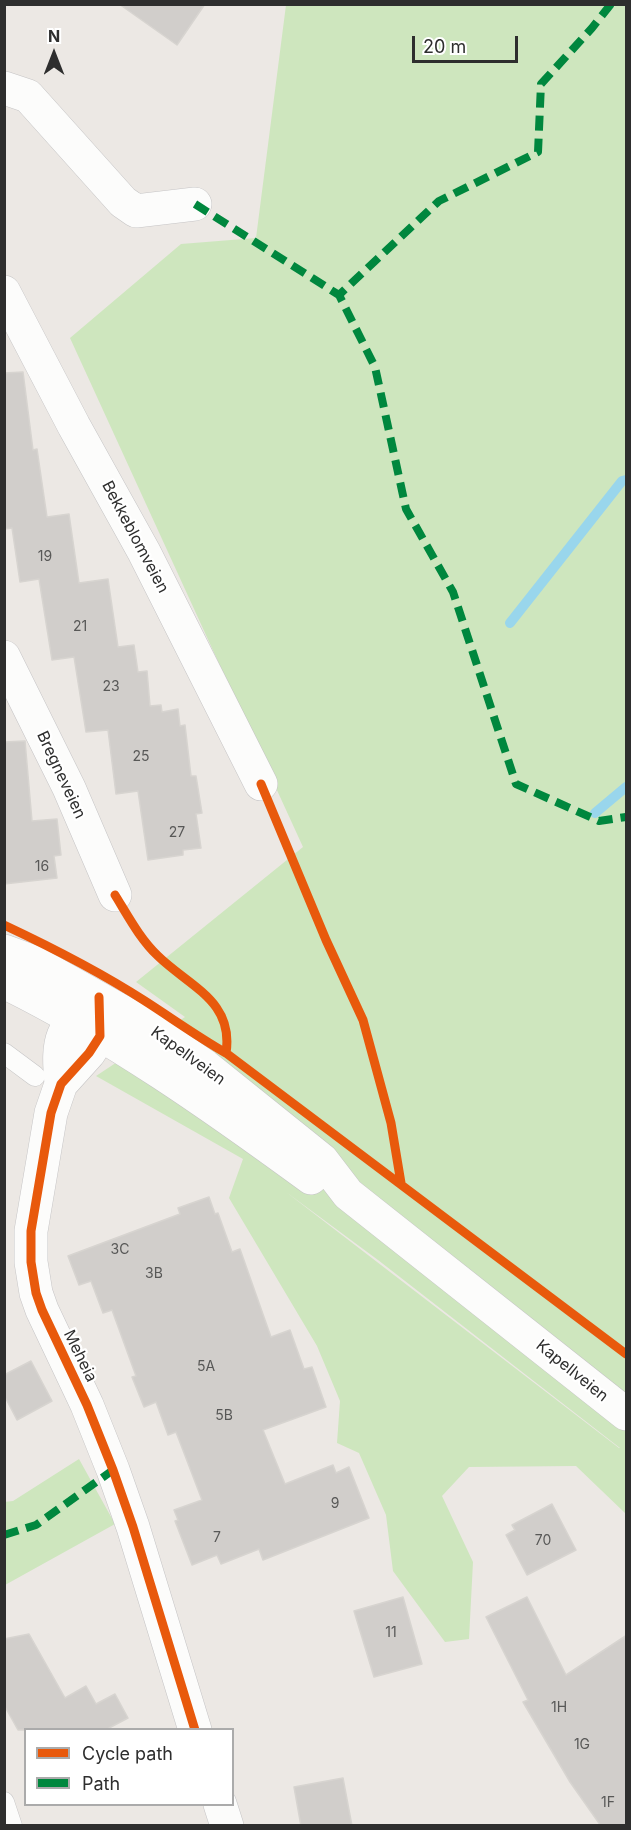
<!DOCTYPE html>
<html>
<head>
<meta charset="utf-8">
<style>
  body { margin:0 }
  #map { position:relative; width:631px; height:1830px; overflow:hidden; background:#ece8e4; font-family:Inter,sans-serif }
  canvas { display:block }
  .frame { position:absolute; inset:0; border:6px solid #2e2e2e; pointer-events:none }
  .legend { position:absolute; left:24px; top:1728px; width:210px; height:78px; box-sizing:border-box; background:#fff; border:2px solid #ababab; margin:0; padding:8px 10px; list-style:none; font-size:18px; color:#2e2e2e }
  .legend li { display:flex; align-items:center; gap:12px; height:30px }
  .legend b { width:30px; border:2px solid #ababab }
  .north { position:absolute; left:24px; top:24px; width:60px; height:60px; -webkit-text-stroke:4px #fff; paint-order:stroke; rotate:0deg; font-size:16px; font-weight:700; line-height:24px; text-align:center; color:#2e2e2e }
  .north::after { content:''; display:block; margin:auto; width:21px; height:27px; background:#2e2e2e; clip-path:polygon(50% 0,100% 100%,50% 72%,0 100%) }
  .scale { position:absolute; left:412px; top:36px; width:106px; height:27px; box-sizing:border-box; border:3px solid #2e2e2e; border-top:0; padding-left:8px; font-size:18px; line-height:21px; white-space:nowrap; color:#2e2e2e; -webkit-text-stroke:4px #fff; paint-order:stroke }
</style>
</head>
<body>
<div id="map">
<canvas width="631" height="1830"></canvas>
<div class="frame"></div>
<ul class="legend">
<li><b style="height:8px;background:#e8590c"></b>Cycle path</li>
<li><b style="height:8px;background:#00873e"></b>Path</li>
</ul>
<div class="north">N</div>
<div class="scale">20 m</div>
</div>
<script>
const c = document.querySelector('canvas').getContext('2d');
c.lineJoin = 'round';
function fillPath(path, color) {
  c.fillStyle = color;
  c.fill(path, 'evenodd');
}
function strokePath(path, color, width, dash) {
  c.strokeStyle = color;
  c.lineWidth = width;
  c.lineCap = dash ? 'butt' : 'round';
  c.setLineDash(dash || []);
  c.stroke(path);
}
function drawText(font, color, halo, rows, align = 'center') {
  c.font = font + ' Inter,sans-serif';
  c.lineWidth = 4.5;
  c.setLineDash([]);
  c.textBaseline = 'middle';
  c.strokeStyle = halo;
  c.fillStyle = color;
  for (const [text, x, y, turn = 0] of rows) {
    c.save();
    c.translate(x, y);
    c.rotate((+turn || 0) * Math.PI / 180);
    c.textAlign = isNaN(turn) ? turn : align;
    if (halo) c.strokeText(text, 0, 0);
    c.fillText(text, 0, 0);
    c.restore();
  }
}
fillPath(new Path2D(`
  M 286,5 L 626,5 L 626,1514 L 576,1466 L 469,1467 L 442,1496 L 473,1562 L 469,1639 L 445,1642 L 393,1571 L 386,1515 L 359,1453 L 337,1443 L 340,1401 L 317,1346 L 229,1198 L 243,1159 L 96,1076 L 185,1017 L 136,982 L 303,847 L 70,338 L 181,244 L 256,238 ZM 286,1192 L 378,1260 L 620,1448 L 619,1448 Z
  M 79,1459 L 115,1524 L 5,1585 L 4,1502 L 13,1501 Z`), '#cee6be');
strokePath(new Path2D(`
  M 510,623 L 622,481 L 626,480
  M 595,813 L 626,787`), '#99d6ec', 10);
const building = new Path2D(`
  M 119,4 L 205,4 L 177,45 Z
  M 23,372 L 33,450 L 37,449 L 47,517 L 69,514 L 79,583 L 108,579 L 118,647 L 134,645 L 138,672 L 147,671 L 150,706 L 161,705 L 162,712 L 178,709 L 180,726 L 185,725 L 191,776 L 196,776 L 202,813 L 196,814 L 201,848 L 183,850 L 183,855 L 148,860 L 138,791 L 116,794 L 108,730 L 86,732 L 74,657 L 52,660 L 39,579 L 20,582 L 12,528 L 4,529 L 4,373 Z
  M 25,741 L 32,821 L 57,819 L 61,855 L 54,856 L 57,878 L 4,884 L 4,742 Z
  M 209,1197 L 215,1214 L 218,1213 L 232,1252 L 240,1249 L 271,1337 L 290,1330 L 304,1369 L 312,1367 L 326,1407 L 263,1430 L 285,1484 L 333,1465 L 336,1473 L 349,1467 L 369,1518 L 263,1560 L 259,1549 L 221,1564 L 217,1555 L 192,1565 L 175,1521 L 178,1520 L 174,1510 L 202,1500 L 176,1432 L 168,1435 L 156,1402 L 144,1407 L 132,1377 L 136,1376 L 112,1310 L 103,1313 L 91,1281 L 79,1285 L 68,1256 L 180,1214 L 178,1208 Z
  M 31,1361 L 52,1401 L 17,1420 L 4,1395 L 4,1375 Z
  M 552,1504 L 576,1550 L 527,1575 L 506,1535 L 515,1530 L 512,1525 Z
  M 403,1597 L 422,1664 L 374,1677 L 354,1611 Z
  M 527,1597 L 566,1675 L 627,1635 L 627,1826 L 601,1826 L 570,1782 L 523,1702 L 528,1700 L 486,1617 Z
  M 29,1634 L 65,1698 L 86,1686 L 96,1704 L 115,1694 L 128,1718 L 109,1728 L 110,1730 L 18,1730 L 4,1705 L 4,1639 Z
  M 343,1778 L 352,1826 L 301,1826 L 294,1787 Z`);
fillPath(building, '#d1cecb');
strokePath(building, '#d7d4d0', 1.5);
const lane = new Path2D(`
  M 4,1053 L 35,1076
  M 4,1802 L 12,1826`);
const street = new Path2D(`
  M 4,88 L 28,96 L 123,202 L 136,211 L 195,204
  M 4,292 L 74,426 L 144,552 L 261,784
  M 4,657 L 69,788 L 115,895
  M 99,1005 L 100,1036 L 89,1053 L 61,1084 L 51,1113 L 31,1231 L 31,1262 L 36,1293 L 42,1310 L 87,1405 L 113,1470 L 133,1527 L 195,1730
  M 61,1084 C 57,1038 60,1029 95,1000
  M 220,1804 L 227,1826`);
const secondary = new Path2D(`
  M 4,951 L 34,962 L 139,1021 L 205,1066 L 322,1160 L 348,1194 L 626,1414
  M 4,982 C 112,1035 214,1107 311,1178`);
strokePath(lane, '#c5c4c5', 21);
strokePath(street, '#c5c4c5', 34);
strokePath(secondary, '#c5c4c5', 34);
strokePath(lane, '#fcfcfb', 20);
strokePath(street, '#fcfcfb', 33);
strokePath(secondary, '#fcfcfb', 33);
strokePath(new Path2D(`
  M 611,4 L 592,28 L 541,84 L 538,152 L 439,201 L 339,295 L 375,367 L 406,509 L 453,592 L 516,784 L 599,821 L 626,817
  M 195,204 L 339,295
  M 4,1535 L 36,1525 L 113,1470`), '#00873e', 8, [15, 8]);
strokePath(new Path2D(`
  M 261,784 L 326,940 L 363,1020 L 391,1123 L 401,1183
  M 115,895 C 128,916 140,939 158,956 C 190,987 234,1001 226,1053
  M 4,925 C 53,948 100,972 145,1001 C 173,1019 198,1037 226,1053 L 626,1354
  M 99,997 L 100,1036 L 89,1053 L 61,1084 L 51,1113 L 31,1231 L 31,1262 L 36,1293 L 42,1310 L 87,1405 L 113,1470 L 133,1527 L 195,1730`), '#e8590c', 9);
drawText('14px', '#585857', null, [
  ["19",45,557],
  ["21",80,627],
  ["23",111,687],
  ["25",141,757],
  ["27",177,833],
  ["16",42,867],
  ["3C",120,1250],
  ["3B",154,1274],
  ["5A",206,1367],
  ["5B",224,1416],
  ["9",335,1504],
  ["7",217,1538],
  ["70",543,1541],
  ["11",391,1633],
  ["1H",559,1708],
  ["1G",582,1745],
  ["1F",608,1803]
]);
drawText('16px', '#2e2e2e', '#fff', [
  ["Bekkeblomveien",135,537,62],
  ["Bregneveien",61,775,65],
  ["Kapellveien",188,1056,36],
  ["Meheia",80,1356,64],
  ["Kapellveien",572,1371,39]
]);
</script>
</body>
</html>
